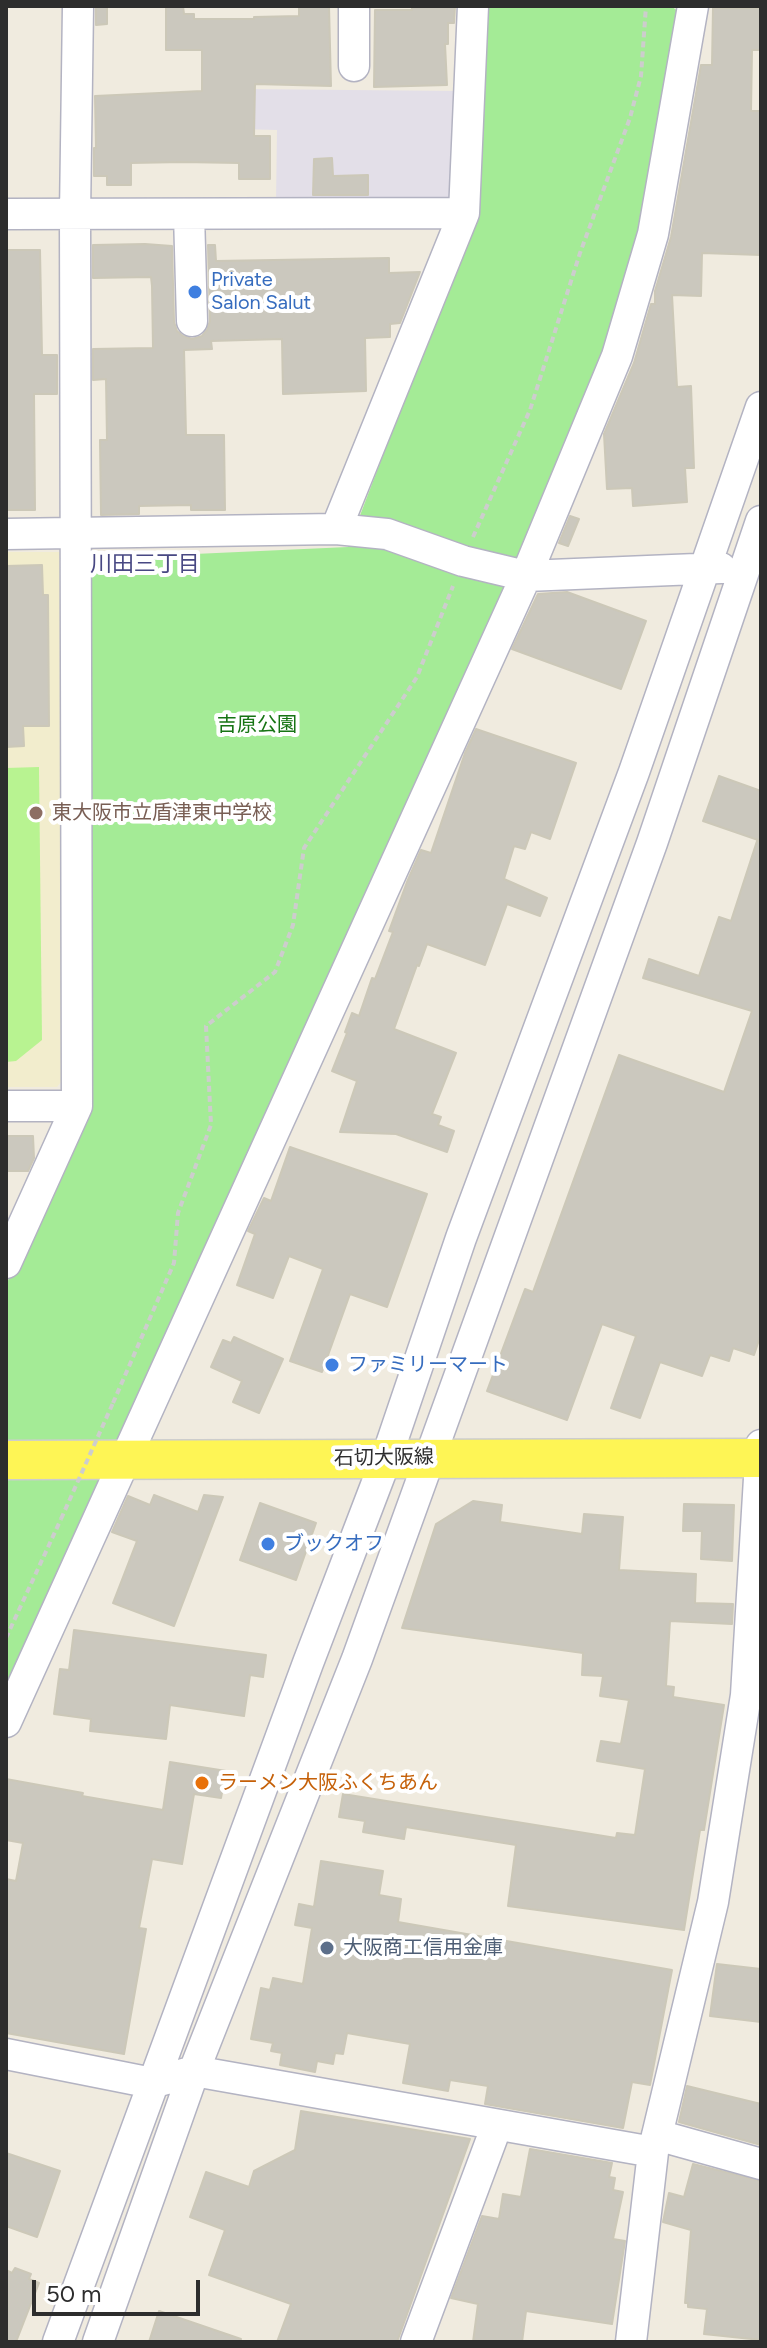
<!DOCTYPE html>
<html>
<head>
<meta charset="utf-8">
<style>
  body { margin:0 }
  #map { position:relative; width:767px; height:2348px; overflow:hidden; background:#f0ebdf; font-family:Figtree,sans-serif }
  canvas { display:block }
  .frame { position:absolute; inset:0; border:8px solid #2d2d2d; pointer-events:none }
  .scale { position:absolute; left:32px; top:2280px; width:168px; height:36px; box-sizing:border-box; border:4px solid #2d2d2d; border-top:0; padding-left:10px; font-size:24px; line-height:28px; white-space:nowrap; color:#2d2d2d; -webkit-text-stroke:6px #fff; paint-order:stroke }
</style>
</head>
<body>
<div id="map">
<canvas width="767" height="2348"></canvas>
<div class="frame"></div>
<div class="scale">50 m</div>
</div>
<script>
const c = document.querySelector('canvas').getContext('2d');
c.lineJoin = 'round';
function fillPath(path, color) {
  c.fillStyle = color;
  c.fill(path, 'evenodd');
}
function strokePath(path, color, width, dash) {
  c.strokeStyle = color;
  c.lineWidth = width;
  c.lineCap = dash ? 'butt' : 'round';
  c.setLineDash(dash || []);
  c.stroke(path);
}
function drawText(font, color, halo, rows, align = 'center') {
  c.font = font + ' Figtree,"Noto Sans JP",sans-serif';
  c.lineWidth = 8;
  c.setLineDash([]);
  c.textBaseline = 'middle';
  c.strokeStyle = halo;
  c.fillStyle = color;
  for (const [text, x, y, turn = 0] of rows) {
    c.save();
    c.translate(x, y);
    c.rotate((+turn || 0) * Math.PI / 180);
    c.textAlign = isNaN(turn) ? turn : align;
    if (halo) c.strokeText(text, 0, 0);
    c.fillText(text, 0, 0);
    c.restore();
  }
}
fillPath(new Path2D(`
  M 240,89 L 458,91 L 457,190 L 444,203 L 276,201 L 277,130 L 239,129 Z`), '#e3dfe8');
fillPath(new Path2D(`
  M 6,552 L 63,552 L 67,1074 L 57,1087 L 6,1087 Z`), '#f2edcd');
fillPath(new Path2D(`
  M 484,6 L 671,6 L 679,12 L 644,234 L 611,346 L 523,552 L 6,1694 L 6,1285 L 86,1110 L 85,559 L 348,547 L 474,216 Z`), '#a4eb96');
fillPath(new Path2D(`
  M 39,767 L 42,1040 L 16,1061 L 6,1062 L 6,768 Z`), '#b8f391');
const building = new Path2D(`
  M 96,6 L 107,6 L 107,24 L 96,25 Z
  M 166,6 L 183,6 L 184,14 L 194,14 L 194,19 L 254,19 L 254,17 L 299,16 L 299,6 L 329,6 L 331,86 L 255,84 L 254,136 L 270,136 L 270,179 L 239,179 L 239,163 L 182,162 L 131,163 L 131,185 L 107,185 L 107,176 L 94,176 L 94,148 L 96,148 L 95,96 L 202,91 L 202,50 L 166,50 Z
  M 412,6 L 455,6 L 454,23 L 448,23 L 448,44 L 445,44 L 447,85 L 374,87 L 375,10 L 412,10 Z
  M 713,8 L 761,8 L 761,50 L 752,50 L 751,111 L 761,111 L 761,255 L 702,253 L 701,296 L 672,295 L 677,387 L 691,386 L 694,468 L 685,468 L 687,502 L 633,506 L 632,488 L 607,489 L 604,434 L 634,363 L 651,304 L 655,304 L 655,291 L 671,237 L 701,65 L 712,65 Z
  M 332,158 L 333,176 L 368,175 L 368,195 L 313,195 L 314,159 Z
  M 145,244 L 172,246 L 174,322 L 177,331 L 183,336 L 192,339 L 202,336 L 207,330 L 210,321 L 208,245 L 215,245 L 216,261 L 389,258 L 389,273 L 420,272 L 400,323 L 390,324 L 390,337 L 365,338 L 366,391 L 283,394 L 282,339 L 211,341 L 212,349 L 184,350 L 186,435 L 224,435 L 225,510 L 191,510 L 191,505 L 139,506 L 139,514 L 101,515 L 100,440 L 107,440 L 106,379 L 93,380 L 93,349 L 153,348 L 152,286 L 151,277 L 93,278 L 93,245 Z
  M 6,250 L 40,250 L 42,355 L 57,355 L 57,394 L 34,394 L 35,510 L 6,510 Z
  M 570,516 L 579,519 L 568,546 L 559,543 Z
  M 42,565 L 43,595 L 48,595 L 49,726 L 23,726 L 24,746 L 6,747 L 6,566 Z
  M 567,592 L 646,621 L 621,689 L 512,649 L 538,594 Z
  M 476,729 L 576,763 L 550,839 L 531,832 L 525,849 L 514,846 L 504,879 L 547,898 L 540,916 L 507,904 L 485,965 L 427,944 L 419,966 L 417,965 L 394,1029 L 456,1053 L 432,1114 L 441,1117 L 438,1125 L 454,1131 L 447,1152 L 396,1134 L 340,1132 L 357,1081 L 332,1071 L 347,1033 L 345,1032 L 352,1013 L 359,1016 L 372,978 L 375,979 L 393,932 L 389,931 L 407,882 L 421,850 L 431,853 L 465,753 Z
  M 719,776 L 761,791 L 761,1334 L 754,1355 L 733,1348 L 729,1361 L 710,1355 L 702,1376 L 660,1362 L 640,1418 L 611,1408 L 636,1336 L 602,1324 L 567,1420 L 487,1391 L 525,1289 L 533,1292 L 619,1055 L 724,1092 L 752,1011 L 643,978 L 649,959 L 699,976 L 719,917 L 731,921 L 757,841 L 761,841 L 703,821 Z
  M 6,1136 L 33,1136 L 34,1158 L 28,1171 L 6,1171 Z
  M 290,1147 L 427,1194 L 387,1307 L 350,1294 L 322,1372 L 290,1361 L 323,1269 L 289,1256 L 273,1298 L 237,1285 L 255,1234 L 248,1231 L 264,1198 L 271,1201 Z
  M 234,1337 L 283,1359 L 259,1413 L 233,1402 L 242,1381 L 211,1367 L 223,1340 L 231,1343 Z
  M 154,1495 L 198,1512 L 204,1495 L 223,1497 L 174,1626 L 113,1603 L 137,1541 L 112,1532 L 128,1496 L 150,1505 Z
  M 473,1501 L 502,1505 L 500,1522 L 582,1534 L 584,1514 L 623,1517 L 619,1570 L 696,1574 L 695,1603 L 733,1604 L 732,1624 L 670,1621 L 666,1686 L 674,1687 L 673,1697 L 724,1705 L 704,1830 L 700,1830 L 684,1930 L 508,1906 L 516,1845 L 406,1827 L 404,1839 L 363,1832 L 365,1821 L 339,1817 L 343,1794 L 616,1838 L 617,1833 L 635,1835 L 645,1769 L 597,1761 L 601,1741 L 621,1744 L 629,1700 L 600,1696 L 603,1676 L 582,1675 L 583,1653 L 402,1628 L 436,1524 Z
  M 260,1503 L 316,1523 L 296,1580 L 240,1560 Z
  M 684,1504 L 734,1505 L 732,1561 L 701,1559 L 702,1531 L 683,1531 Z
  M 74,1630 L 266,1655 L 263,1677 L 250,1675 L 244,1716 L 170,1705 L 166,1739 L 90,1731 L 91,1719 L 54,1714 L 60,1669 L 69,1670 Z
  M 170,1762 L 226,1771 L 221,1798 L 194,1794 L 182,1864 L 152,1859 L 139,1928 L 146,1929 L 124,2054 L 6,2033 L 6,1879 L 16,1881 L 23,1843 L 6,1840 L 6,1779 L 83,1793 L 82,1796 L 163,1810 Z
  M 321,1861 L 383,1871 L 379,1895 L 401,1899 L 398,1922 L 672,1970 L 650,2085 L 632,2082 L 623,2128 L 485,2104 L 488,2086 L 450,2080 L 448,2091 L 403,2083 L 410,2044 L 347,2033 L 343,2054 L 335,2053 L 333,2064 L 317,2061 L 315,2072 L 280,2065 L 282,2053 L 271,2051 L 273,2043 L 251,2039 L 261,1988 L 270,1990 L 273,1978 L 303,1984 L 312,1928 L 295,1925 L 299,1904 L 314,1907 Z
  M 717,1964 L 761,1969 L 761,2022 L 710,2016 Z
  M 687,2086 L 761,2104 L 761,2145 L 679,2122 Z
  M 301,2111 L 470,2139 L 397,2342 L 277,2342 L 291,2304 L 209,2275 L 225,2230 L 190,2217 L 206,2172 L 249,2187 L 254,2171 L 295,2150 Z
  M 530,2149 L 612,2163 L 609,2177 L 615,2178 L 613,2190 L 623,2192 L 613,2239 L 625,2241 L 612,2324 L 526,2311 L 522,2342 L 473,2342 L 478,2304 L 451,2298 L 482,2216 L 499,2219 L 503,2194 L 521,2197 Z
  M 6,2153 L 60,2171 L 37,2237 L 6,2226 Z
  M 693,2164 L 761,2181 L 761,2340 L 704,2334 L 707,2309 L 688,2307 L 688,2303 L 685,2303 L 691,2230 L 663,2222 L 669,2193 L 684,2197 Z
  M 15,2268 L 31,2274 L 29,2279 L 39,2283 L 16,2342 L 6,2342 L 6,2270 L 12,2273 Z
  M 159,2311 L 241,2339 L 240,2342 L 149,2342 Z`);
fillPath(building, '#cbc8be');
strokePath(building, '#ccc8b8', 2);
const minor = new Path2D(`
  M 354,66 L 354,6
  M 6,214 L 464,213
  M 189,214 L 192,321
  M 336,529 L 464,213 L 473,6
  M 6,534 L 336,529 L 387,534 L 463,561 L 526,576 L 721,568
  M 6,1106 L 77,1106 L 75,214 L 78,6
  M 6,1263 L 77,1106
  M 6,1722 L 526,576 L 617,356 L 653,234 L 693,6
  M 6,2054 L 152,2083 L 194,2071 L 653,2152 L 713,1902 L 746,1695 L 761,1445
  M 657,2135 L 761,2164
  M 58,2342 L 308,1663 L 386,1459 L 461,1238 L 634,772 L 761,407
  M 98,2342 L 194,2071 L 357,1659 L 652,843 L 761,521
  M 416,2342 L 497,2125
  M 631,2342 L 653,2152`);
const major = new Path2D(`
  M 6,1460 L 761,1458`);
strokePath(minor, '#b3b3c2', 33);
strokePath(major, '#cdcdcd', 41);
strokePath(new Path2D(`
  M 473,537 L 530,410 L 580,253 L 630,118 L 641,76 L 646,6
  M 113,1403 L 174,1263 L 178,1213 L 211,1125 L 206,1026 L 275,972 L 293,925 L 304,848 L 417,677 L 453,586
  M 6,1638 L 61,1519`), '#cdcdcd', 4, [6, 4]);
strokePath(minor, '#fff', 30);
strokePath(major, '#fef555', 38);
strokePath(new Path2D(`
  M 61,1519 L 113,1403`), '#cdcdcd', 4, [6, 4]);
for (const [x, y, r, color] of [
  [195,292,8,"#3f7fe0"],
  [36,813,8,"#8d6e63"],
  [332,1365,8,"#3f7fe0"],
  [268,1544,8,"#3f7fe0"],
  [202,1783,8,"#e8710a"],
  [327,1948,8,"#5c6f8a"]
]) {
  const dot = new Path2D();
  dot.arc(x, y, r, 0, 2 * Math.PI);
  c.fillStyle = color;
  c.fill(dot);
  strokePath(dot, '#fff', 3);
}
drawText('20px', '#366cbe', '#fff', [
  ["Private",211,280],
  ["Salon Salut",211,303],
  ["ファミリーマート",348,1365],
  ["ブックオフ",284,1544]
], 'left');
drawText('20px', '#177414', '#fff', [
  ["吉原公園",257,725]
]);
drawText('20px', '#785e54', '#fff', [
  ["東大阪市立盾津東中学校",52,813]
], 'left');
drawText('20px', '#2d2d2d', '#fff', [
  ["石切大阪線",384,1458,-1]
]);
drawText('20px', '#c56008', '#fff', [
  ["ラーメン大阪ふくちあん",218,1783]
], 'left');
drawText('20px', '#4e5e75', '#fff', [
  ["大阪商工信用金庫",343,1948]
], 'left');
drawText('22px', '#484883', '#fff', [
  ["川田三丁目",145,565]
]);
</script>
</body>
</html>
